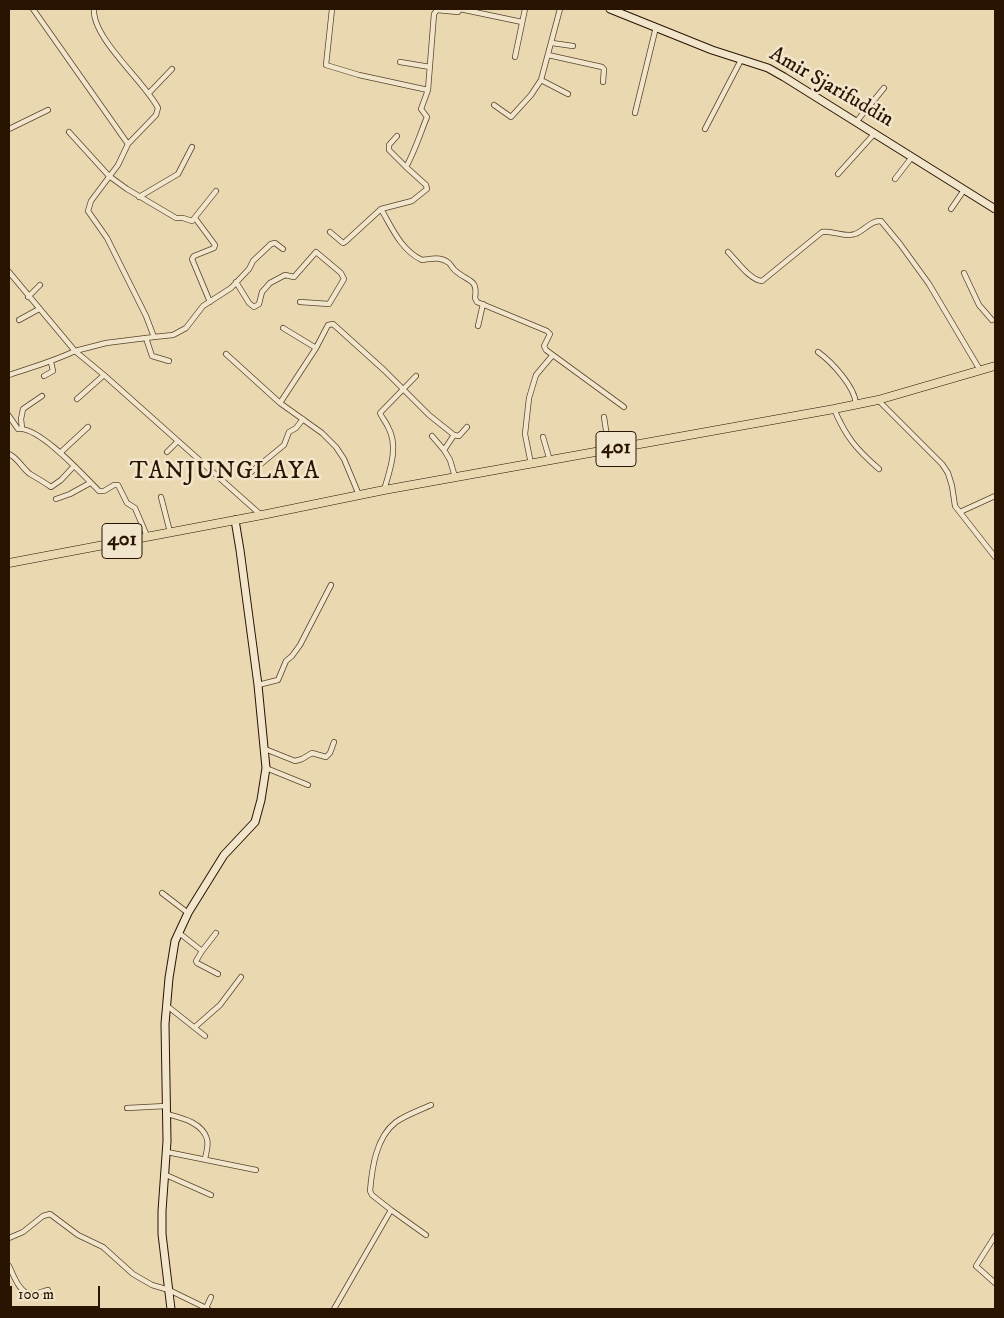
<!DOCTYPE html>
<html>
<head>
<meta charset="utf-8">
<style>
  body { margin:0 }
  #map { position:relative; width:1004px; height:1318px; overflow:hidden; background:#ead9b0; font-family:"IM FELL DW Pica",serif }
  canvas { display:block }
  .frame { position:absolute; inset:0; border:10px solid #291301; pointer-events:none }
  .scale { position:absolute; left:10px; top:1286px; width:90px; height:22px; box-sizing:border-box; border:2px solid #291301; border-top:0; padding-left:6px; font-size:15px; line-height:18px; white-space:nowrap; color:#291301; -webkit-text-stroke:4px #f1e6cc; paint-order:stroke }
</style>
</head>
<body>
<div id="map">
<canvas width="1004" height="1318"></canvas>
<div class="frame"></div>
<div class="scale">100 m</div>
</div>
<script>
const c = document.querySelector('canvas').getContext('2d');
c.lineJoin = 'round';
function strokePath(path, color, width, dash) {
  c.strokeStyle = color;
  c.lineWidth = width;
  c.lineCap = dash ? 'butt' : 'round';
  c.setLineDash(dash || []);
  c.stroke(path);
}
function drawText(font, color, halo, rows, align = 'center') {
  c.font = font + ' "IM FELL DW Pica",serif';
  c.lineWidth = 5;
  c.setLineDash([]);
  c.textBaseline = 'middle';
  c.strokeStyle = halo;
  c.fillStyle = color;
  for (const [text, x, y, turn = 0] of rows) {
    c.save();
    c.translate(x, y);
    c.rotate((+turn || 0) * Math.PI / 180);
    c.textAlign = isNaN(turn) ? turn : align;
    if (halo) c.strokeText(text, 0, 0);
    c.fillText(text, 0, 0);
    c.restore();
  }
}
const street = new Path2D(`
  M 33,9 L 128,144
  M 94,9 C 92,38 144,81 158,108 L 156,115 L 128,144 L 118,165 L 91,201 L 88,211 L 107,238 L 146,316 L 154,337 L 106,343 L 75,351 L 104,375 L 261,515
  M 332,9 L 326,65 L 359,75 L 428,90
  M 460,9 L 522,22
  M 552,43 L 573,46
  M 548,55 L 602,67 L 604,69 L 603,82
  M 515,57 L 525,9
  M 400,62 L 430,67
  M 541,80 L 568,94
  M 149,93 L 172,69
  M 494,105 L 511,117 L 531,95 L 541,80 L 560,9
  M 635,113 L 656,27
  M 856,122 L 884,88
  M 9,129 L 48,110
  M 705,129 L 741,60
  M 69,132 L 109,176 L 127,189 L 176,218 L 183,218 L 192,221 L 216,191
  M 397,136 L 389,145 L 389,150 L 406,167
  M 838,174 L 875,133
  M 895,179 L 912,157
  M 139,197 L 178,174 L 192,147
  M 381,209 C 392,228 401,250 422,260 C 431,259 440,256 449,263 C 452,266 453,270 457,272 C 469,282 478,279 475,298 L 477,302 L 547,331 L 550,334 L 544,346 L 546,350 L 624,407
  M 951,209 L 964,190
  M 195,218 L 215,245 L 214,248 L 194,256 L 192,259 L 210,302
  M 330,232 L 343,243 L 345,242 L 381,209 L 412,201 L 427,189 L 426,185 L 406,167 C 415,151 420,134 427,117 L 421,109 L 428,90 L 434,14 L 437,10 L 458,12 L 460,9
  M 728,252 C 737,261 750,280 762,281 L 822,232 C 833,230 844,238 855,234 C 864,231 871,220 881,221 L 900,244 L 929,284 L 980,370
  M 9,272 L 75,351 C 52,362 32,367 9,375
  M 964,273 L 979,305 L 992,320
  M 236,282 L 249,303 L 254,307 L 259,304 L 262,292 L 270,283 L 285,275 L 294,277 L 316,252 L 341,273 L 344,279 L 329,304 L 300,302
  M 28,297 L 40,285
  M 19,320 L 39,309
  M 478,326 L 483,304
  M 283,328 L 316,348
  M 154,337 L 173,335 L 186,328 L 203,306 L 231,288 L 249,269 L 253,261 L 271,244 L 275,243 L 283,249
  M 146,338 L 152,356 L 169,361
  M 818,352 C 832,362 855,387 856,404
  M 226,354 L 280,403 L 322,433 L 336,447 L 344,459 L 359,495
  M 44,376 L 53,371 L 51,362
  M 77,399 L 104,375
  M 878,400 L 942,464 L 948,473 L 952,486 L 955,506 L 995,557
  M 280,403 L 316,348 L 328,325 L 333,324 L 384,370 L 429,415 L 454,435 L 444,450 L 450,460 L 455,477
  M 834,409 C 846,437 856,449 879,469
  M 9,416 L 18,429 C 39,426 84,476 99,491 L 104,491 L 114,485 L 118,485 L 127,503 L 135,508 L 147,536
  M 604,417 L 609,450
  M 22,428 L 21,419 L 23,409 L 42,396
  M 454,435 L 459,436 L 467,427
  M 432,436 L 444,450
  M 543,437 L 550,461
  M 167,452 L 178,441
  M 60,453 L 88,427
  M 9,454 C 18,458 22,468 30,474 C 37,478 44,482 51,487 L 61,480 L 74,466
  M 531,464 L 525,434 L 529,398 L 536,375 L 552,356
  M 245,477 L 284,445 L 289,432 L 296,428 L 303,419
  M 384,490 C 390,470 399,446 388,427 C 386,422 382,418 380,413 L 416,376
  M 161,497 L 170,532
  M 56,499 L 70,494 L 90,483
  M 960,512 L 995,496
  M 258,685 L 278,680 L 286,661 L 292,656 L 300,645 L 331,585
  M 265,749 L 295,761 L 302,759 L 312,753 L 326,757 L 330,753 L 334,742
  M 266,768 L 308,785
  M 162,893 L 188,913
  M 178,932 L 202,951 L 196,961 L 197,963 L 218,974
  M 202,951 L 216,933
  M 166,1005 L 205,1036
  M 195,1027 L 220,1005 L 241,977
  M 127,1108 L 166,1106
  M 167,1114 C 181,1118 202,1122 207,1139 C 209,1145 206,1153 205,1159
  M 167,1152 L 256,1170
  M 166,1175 L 211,1195
  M 391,1210 L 426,1235
  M 995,1236 L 976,1266 L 995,1283
  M 9,1238 L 23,1232 L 43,1216 L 50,1214 L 78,1235 L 103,1247 L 133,1274 L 152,1285 L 169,1290 L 208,1309
  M 9,1266 C 13,1274 20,1295 32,1294 C 37,1294 43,1291 48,1290
  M 206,1308 L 211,1297
  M 334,1309 L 391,1210 L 372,1195 L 370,1191 C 372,1168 376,1137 396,1122 C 406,1115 420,1110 431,1105`);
const secondary = new Path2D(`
  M 610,9 L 712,50 L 768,68 L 784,77 L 995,209
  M 171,1309 L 162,1234 L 162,1211 L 167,1141 L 165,1024 L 169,978 L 175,941 L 188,913 L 224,855 L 255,822 L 261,800 L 266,768 L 258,685 L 240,550 L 235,520`);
const primary = new Path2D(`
  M 9,563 L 262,515 L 384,490 L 834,409 L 878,400 L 995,366`);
strokePath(street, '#59442d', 6);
strokePath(secondary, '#291301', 9);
strokePath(primary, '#291301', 9);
strokePath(street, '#f1e6cc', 4.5);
strokePath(secondary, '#f1e6cc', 7);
strokePath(primary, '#ead9b0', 8);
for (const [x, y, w] of [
  [616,449,40],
  [122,541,40]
]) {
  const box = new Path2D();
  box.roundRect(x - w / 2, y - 17.5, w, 35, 4);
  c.fillStyle = '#f1e6cc';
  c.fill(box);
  strokePath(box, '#291301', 1);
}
drawText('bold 20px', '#291301', null, [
  ["401",616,449],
  ["401",122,541]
]);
drawText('21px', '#291301', '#f1e6cc', [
  ["Amir Sjarifuddin",831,88,30]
]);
c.letterSpacing = '1px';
drawText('24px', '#291301', '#f1e6cc', [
  ["TANJUNGLAYA",225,473]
]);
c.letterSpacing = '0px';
</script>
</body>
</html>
